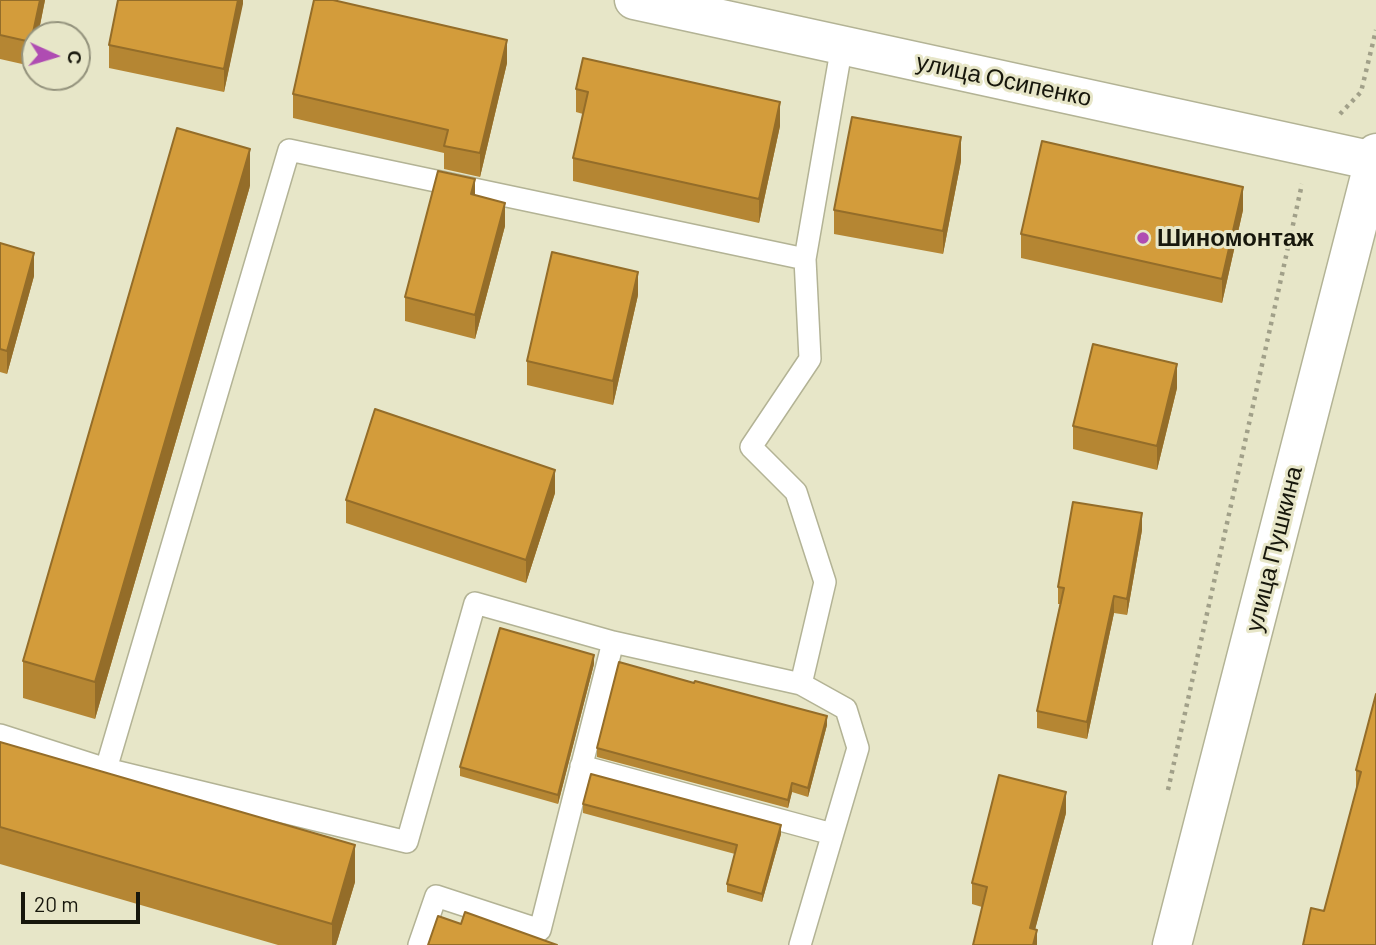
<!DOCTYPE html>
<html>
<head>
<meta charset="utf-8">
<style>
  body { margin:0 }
  #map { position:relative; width:1376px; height:945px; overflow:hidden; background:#e7e6c8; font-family:Barlow,sans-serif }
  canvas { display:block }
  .north { position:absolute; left:21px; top:21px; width:70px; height:70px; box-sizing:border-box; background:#e7e6c8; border:2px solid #94937d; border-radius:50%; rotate:94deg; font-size:19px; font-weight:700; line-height:28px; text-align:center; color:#17170c }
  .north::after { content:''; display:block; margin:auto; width:24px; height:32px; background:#af4cb2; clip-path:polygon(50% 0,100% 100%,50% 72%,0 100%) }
  .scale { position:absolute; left:21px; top:892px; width:119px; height:32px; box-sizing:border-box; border:4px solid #17170c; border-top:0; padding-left:9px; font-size:21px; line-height:24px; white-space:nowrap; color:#17170c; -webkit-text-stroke:5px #e7e6c8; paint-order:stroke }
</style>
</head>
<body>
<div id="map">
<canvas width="1376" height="945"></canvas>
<div class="north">С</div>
<div class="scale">20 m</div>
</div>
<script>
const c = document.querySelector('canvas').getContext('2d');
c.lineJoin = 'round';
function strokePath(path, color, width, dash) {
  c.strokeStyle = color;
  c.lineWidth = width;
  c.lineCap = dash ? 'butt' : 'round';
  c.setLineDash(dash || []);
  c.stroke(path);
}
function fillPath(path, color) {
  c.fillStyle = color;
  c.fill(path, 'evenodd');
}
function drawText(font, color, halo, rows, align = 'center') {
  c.font = font + ' Barlow,sans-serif';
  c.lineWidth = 6;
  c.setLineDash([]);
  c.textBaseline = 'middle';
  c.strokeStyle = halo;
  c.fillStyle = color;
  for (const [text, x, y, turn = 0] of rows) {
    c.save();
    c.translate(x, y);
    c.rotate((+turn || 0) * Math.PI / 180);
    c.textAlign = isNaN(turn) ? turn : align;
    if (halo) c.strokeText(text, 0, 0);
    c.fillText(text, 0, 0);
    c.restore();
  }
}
const service = new Path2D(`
  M 613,642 L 801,684
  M 0,735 L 106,769 L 289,150 L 805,259 L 842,45
  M 581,766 L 832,834
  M 106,769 L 407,842 L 475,603 L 613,642 L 540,930 L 436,896 L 419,945
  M 800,945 L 858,748 L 846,709 L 801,684 L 825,582 L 796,492 L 751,447 L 810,359 L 805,259`);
const minor = new Path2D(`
  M 634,0 L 1374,161`);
const tertiary = new Path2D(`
  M 1172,945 L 1376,153`);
strokePath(service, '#b3b395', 24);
strokePath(minor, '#b3b395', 41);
strokePath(tertiary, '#b3b395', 41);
strokePath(new Path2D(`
  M 1340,114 L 1361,92 L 1376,30
  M 1168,790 L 1302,184`), '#a1a089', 4.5, [3.5, 5]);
strokePath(service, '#fff', 21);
strokePath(minor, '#fff', 38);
strokePath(tertiary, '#fff', 38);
fillPath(new Path2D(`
  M 0,0 L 45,0 L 38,35 L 35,35 L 31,66 L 0,59 Z
  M 243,0 L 224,92 L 109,68 L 109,45 Z
  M 507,63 L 480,177 L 444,169 L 444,153 L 293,118 L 293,94 Z
  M 576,89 L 780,126 L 759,223 L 573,181 L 573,158 L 583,114 L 576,112 Z
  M 961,161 L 943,254 L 834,234 L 834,210 Z
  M 250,186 L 95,719 L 23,698 L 23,661 Z
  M 475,195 L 505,226 L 475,339 L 405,321 L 405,297 Z
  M 1243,210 L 1222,303 L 1021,258 L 1021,234 Z
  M 0,243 L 34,276 L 7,374 L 0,372 Z
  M 638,295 L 613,405 L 527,385 L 527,361 Z
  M 1177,388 L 1157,470 L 1073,449 L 1073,426 Z
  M 555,493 L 526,583 L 346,523 L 346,500 Z
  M 1142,530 L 1127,615 L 1114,613 L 1087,739 L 1037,728 L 1037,711 L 1060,604 L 1058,604 L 1058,587 Z
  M 594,664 L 558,804 L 460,776 L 460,767 Z
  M 1376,694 L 1376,945 L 1324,911 L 1356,792 L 1356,770 Z
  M 827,725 L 808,797 L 792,792 L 788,808 L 597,757 L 597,748 Z
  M 0,742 L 355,882 L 336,945 L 278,945 L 0,864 Z
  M 583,804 L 781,834 L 762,902 L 727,892 L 727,884 L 735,854 L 583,813 Z
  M 1066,813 L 1035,929 L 1037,945 L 982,907 L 972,904 L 972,883 Z`), '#b58633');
fillPath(new Path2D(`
  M 40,0 L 45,0 L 38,35 L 35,35 L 35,47 L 31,66 L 31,42 Z
  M 238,0 L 243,0 L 243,4 L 224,92 L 224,69 Z
  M 507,40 L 507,63 L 480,177 L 480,153 Z
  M 780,102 L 780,126 L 759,223 L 759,199 Z
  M 961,137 L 961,161 L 943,254 L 943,231 Z
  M 250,149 L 250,186 L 95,719 L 95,682 Z
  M 475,179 L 475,203 L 471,194 Z
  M 1243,187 L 1243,210 L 1222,303 L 1222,279 Z
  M 505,203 L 505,226 L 475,339 L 475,315 Z
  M 34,253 L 34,276 L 7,374 L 7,351 Z
  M 638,272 L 638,295 L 613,405 L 613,381 Z
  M 1177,364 L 1177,388 L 1157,470 L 1157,446 Z
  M 555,470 L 555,493 L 526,583 L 526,560 Z
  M 1142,513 L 1142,530 L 1127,615 L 1127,599 Z
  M 1114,596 L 1114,613 L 1087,739 L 1087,722 Z
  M 594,655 L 594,664 L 558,804 L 558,795 Z
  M 827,716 L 827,725 L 808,797 L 808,788 Z
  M 792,783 L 792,792 L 788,808 L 788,800 Z
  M 1066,792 L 1066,813 L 1031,945 L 1030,928 Z
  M 781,825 L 781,834 L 762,902 L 762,894 Z
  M 355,845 L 355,882 L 336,945 L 332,945 L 332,924 Z
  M 1037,930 L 1037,945 L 1033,945 Z`), '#946d29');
const building = new Path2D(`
  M 0,0 L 40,0 L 31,42 L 0,35 Z
  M 118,0 L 238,0 L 224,69 L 109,45 Z
  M 314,0 L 333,0 L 507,40 L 480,153 L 444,146 L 448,130 L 293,94 Z
  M 583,58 L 780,102 L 759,199 L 573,158 L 588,92 L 576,89 Z
  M 852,117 L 961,137 L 943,231 L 834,210 Z
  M 177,128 L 250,149 L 95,682 L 23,661 Z
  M 1042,141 L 1243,187 L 1222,279 L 1021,234 Z
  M 438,171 L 475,179 L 471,194 L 505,203 L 475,315 L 405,297 Z
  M 0,243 L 34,253 L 7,351 L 0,349 Z
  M 552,252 L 638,272 L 613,381 L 527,361 Z
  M 1093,344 L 1177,364 L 1157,446 L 1073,426 Z
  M 375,409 L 555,470 L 526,560 L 346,500 Z
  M 1073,502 L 1142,513 L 1127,599 L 1114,596 L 1087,722 L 1037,711 L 1064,588 L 1058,587 Z
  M 500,628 L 594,655 L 558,795 L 460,767 Z
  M 619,662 L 694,683 L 695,681 L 827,716 L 808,788 L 792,783 L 788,800 L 597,748 Z
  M 1376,694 L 1376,945 L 1303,945 L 1311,908 L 1324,911 L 1361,772 L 1356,770 Z
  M 0,742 L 355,845 L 332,924 L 0,827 Z
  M 591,774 L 781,825 L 762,894 L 727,884 L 737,845 L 583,804 Z
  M 999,775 L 1066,792 L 1030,928 L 1037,930 L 1033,945 L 973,945 L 987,887 L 972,883 Z
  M 465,912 L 557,945 L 428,945 L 438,916 L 461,924 Z`);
fillPath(building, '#d39c3b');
strokePath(building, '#946d29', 2);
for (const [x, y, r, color] of [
  [1143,238,7,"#af4cb2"]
]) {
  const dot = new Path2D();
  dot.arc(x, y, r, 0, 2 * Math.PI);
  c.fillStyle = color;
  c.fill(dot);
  strokePath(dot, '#e7e6c8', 2.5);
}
drawText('24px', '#17170c', '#e7e6c8', [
  ["улица Осипенко",1004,80,12],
  ["улица Пушкина",1274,549,-76]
]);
drawText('bold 24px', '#17170c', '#e7e6c8', [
  ["Шиномонтаж",1157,238]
], 'left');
</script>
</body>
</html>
